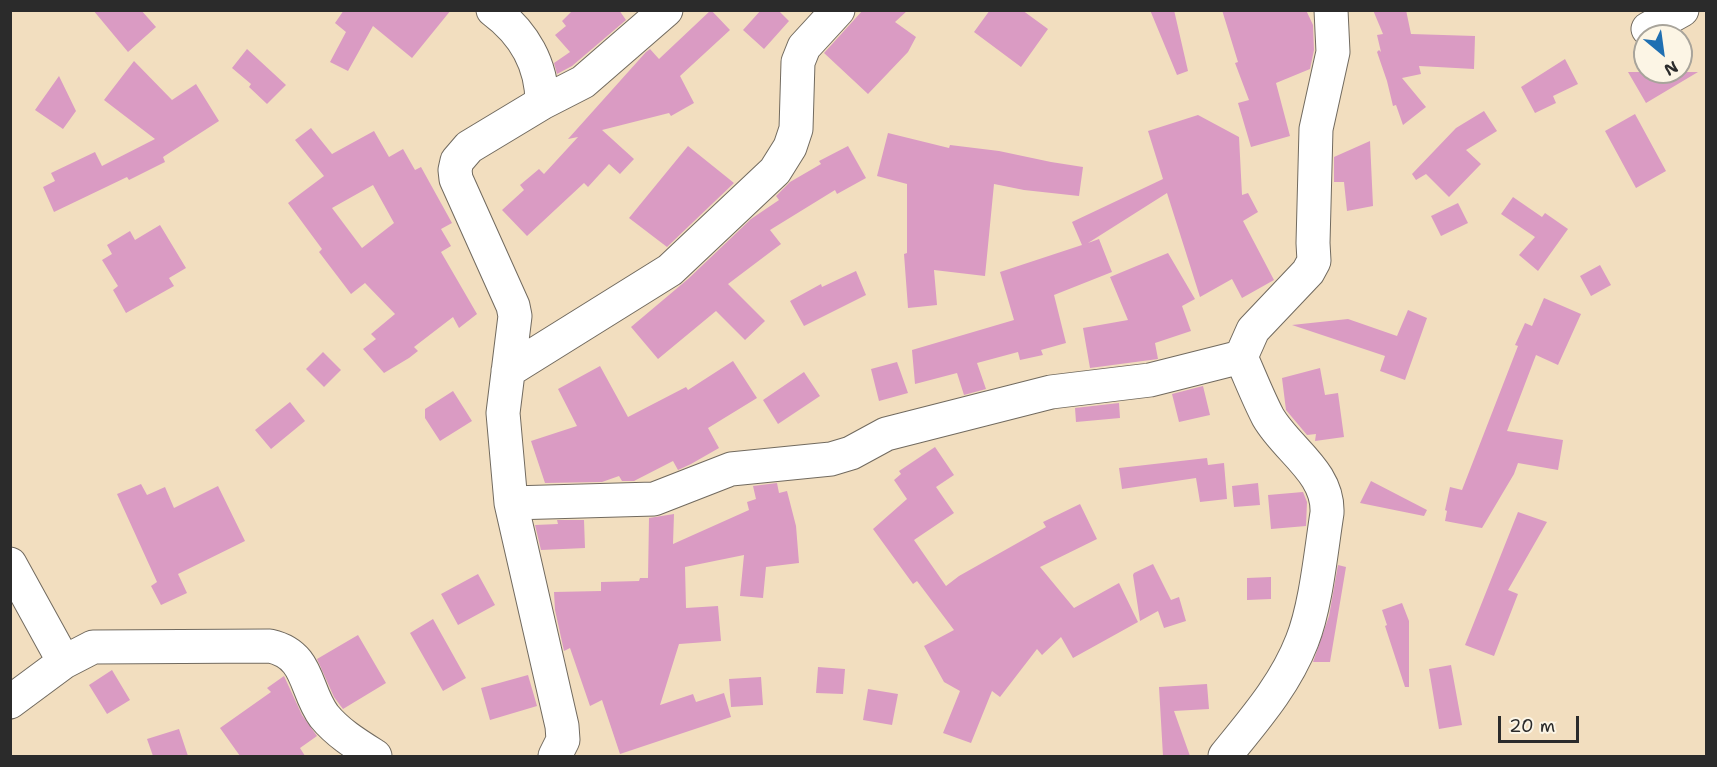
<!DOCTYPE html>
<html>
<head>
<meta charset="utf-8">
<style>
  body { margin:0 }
  #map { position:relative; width:1717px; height:767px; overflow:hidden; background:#f2debf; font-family:"Shantell Sans",sans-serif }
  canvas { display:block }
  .frame { position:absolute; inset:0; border:12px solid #2b2b2b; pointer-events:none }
  .north { position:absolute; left:1633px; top:24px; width:60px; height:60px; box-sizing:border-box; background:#fcf5e5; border:2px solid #a8a49b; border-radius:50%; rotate:151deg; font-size:16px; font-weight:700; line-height:24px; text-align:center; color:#2b2b2b }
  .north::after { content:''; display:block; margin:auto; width:21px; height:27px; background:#1f6fb2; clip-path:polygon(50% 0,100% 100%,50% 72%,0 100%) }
  .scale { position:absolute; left:1498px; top:716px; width:81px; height:27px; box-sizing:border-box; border:3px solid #2b2b2b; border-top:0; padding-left:8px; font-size:18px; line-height:21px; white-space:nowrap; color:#2b2b2b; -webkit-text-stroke:4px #fcf5e5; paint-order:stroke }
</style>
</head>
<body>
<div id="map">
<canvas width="1717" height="767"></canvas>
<div class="frame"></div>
<div class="north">N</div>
<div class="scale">20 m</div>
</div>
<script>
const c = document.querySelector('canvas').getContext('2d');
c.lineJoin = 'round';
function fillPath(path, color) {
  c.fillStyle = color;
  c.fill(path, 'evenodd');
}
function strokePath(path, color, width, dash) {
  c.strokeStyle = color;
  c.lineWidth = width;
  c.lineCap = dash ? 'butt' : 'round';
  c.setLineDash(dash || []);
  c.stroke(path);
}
fillPath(new Path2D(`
  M 93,10 L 141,10 L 156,27 L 128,52 Z
  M 344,10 L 451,10 L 412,58 L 373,26 L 348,71 L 330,62 L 346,32 L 335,23 Z
  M 573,10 L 619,10 L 626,20 L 572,66 L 557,74 L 554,63 L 570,52 L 555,35 L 566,26 L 562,21 Z
  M 711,10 L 730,30 L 680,76 L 694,103 L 671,116 L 669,113 L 602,130 L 634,159 L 620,174 L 609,164 L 588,187 L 584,183 L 527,236 L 502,210 L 524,190 L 520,185 L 539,169 L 544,174 L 578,137 L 568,139 L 646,52 L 650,49 L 659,59 Z
  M 761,10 L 778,10 L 789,21 L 764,49 L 743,30 Z
  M 863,10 L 908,10 L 895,22 L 916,37 L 908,52 L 868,94 L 824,53 Z
  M 990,10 L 1022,10 L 1048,29 L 1021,67 L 974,32 Z
  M 1150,10 L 1174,10 L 1188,71 L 1177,75 Z
  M 1222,10 L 1306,10 L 1313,25 L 1314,50 L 1310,69 L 1276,83 L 1290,136 L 1251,147 L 1238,103 L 1249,100 L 1235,63 L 1238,62 Z
  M 1373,10 L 1406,10 L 1411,34 L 1475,36 L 1474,69 L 1419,66 L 1421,74 L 1402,78 L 1426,107 L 1403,125 L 1396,105 L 1393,106 L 1387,81 L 1377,52 L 1379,50 L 1381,52 L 1377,35 L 1383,34 Z
  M 247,49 L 286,85 L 267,104 L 249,87 L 251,84 L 232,68 Z
  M 1565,59 L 1578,84 L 1553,96 L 1556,103 L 1535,113 L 1521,87 Z
  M 134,61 L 172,100 L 196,84 L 219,121 L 163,157 L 165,162 L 129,180 L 127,177 L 54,212 L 43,187 L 55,181 L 51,173 L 95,152 L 102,166 L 155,139 L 104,100 Z
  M 1628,72 L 1698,72 L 1646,103 Z
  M 59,76 L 76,111 L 63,129 L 35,110 Z
  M 1484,111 L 1497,131 L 1466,150 L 1481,164 L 1449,197 L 1426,174 L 1416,180 L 1412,174 L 1456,128 Z
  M 1635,114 L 1666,171 L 1636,188 L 1605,131 Z
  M 1198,115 L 1239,137 L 1242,195 L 1248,193 L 1258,212 L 1243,221 L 1274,280 L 1242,298 L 1232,279 L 1200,297 L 1167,193 L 1088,243 L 1099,239 L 1112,272 L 1054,295 L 1066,343 L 1041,350 L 1043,355 L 1020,360 L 1018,352 L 977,363 L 986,389 L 964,395 L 957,373 L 915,384 L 912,350 L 1014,320 L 1000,272 L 1082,245 L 1072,222 L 1163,179 L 1148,131 Z
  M 311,128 L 332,154 L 374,131 L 389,157 L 403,149 L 415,170 L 421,167 L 452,223 L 441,229 L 451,246 L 441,252 L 477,314 L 459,328 L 453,317 L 414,347 L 418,351 L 409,358 L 384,373 L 363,349 L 376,339 L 371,334 L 395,314 L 365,283 L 351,294 L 319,252 L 322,249 L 288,203 L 324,176 L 295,140 ZM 373,185 L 394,223 L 362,248 L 332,208 Z
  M 888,133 L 949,148 L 950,145 L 999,151 L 1051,162 L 1083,167 L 1079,196 L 1024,190 L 994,184 L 985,276 L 934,270 L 937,305 L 908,308 L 904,254 L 907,253 L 907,184 L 877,176 Z
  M 1370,141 L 1373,206 L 1347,211 L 1344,182 L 1334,182 L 1334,157 Z
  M 688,146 L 734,183 L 667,247 L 629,218 Z
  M 848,146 L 866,178 L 837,194 L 835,190 L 770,230 L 781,244 L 728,284 L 765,321 L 745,340 L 716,311 L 658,359 L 631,327 L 688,279 L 751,219 L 779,200 L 776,196 L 790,182 L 821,164 L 819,161 Z
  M 1513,197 L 1542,217 L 1545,213 L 1568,229 L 1538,271 L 1519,255 L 1535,237 L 1501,214 Z
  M 1458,203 L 1468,223 L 1441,236 L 1431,216 Z
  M 160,225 L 186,268 L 169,278 L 174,286 L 126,313 L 113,290 L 118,286 L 102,260 L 112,254 L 107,245 L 130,231 L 135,240 Z
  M 1168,253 L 1195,299 L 1182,306 L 1191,331 L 1155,343 L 1158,359 L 1090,368 L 1083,328 L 1128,320 L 1110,277 Z
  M 1600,265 L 1611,285 L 1591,296 L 1580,276 Z
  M 856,271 L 866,295 L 804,326 L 790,301 L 821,284 L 822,287 Z
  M 1544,298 L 1581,314 L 1558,365 L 1536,355 L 1507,431 L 1563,440 L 1558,470 L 1518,463 L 1514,474 L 1482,528 L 1445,521 L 1447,511 L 1445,510 L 1450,487 L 1462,490 L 1518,346 L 1515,345 L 1525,323 L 1532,326 Z
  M 1408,310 L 1427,318 L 1405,380 L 1380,371 L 1385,356 L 1292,325 L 1348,319 L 1397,336 Z
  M 323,352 L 341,370 L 324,387 L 306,369 Z
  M 733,361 L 757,398 L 708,428 L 719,448 L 691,464 L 678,470 L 673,461 L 634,481 L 622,481 L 619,476 L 602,482 L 545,483 L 531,441 L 577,426 L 558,389 L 600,366 L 628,417 L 686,387 L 688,390 Z
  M 897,362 L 908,393 L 879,401 L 871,369 Z
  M 1320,368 L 1325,395 L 1338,393 L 1344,437 L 1315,441 L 1316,434 L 1307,435 L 1286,410 L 1282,378 Z
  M 804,372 L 820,396 L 778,424 L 763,400 Z
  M 1203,386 L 1210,415 L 1179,422 L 1172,394 Z
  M 453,391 L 472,421 L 440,441 L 425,418 L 425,409 Z
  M 290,402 L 305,421 L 271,449 L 255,430 Z
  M 1119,403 L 1120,418 L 1076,422 L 1075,408 Z
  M 935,447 L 954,475 L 936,487 L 954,513 L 914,540 L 946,586 L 959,576 L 1046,527 L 1043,522 L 1080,504 L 1097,539 L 1040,567 L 1074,608 L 1119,583 L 1138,622 L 1073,658 L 1061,637 L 1042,655 L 1037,649 L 1000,697 L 992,691 L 971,743 L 943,733 L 960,691 L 944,682 L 924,646 L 954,630 L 917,581 L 913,584 L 873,529 L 907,499 L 894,480 L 901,474 L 899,471 Z
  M 1207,458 L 1208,465 L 1224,463 L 1227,499 L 1200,502 L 1196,478 L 1122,489 L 1119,468 Z
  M 1371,481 L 1427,510 L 1424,516 L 1360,503 Z
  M 777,483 L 779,493 L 787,491 L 796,526 L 799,563 L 766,567 L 763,598 L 740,596 L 744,555 L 685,567 L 686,608 L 718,606 L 721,641 L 679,644 L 660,705 L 693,694 L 696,702 L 724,693 L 731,717 L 620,754 L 602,700 L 590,706 L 570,648 L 564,651 L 555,610 L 554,592 L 601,591 L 601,582 L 639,581 L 640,578 L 648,578 L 649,518 L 674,514 L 673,544 L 749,510 L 747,502 L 756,499 L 753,486 Z
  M 1258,483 L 1260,505 L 1234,507 L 1232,486 Z
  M 141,484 L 147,495 L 165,487 L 174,508 L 218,486 L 245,541 L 178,574 L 187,593 L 161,605 L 151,586 L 157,582 L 117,494 Z
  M 1303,492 L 1307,502 L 1306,526 L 1271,529 L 1268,495 Z
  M 1518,512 L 1547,522 L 1508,590 L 1518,594 L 1494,656 L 1465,645 Z
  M 557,520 L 584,520 L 585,548 L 541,550 L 535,525 L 558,524 Z
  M 1153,564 L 1171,600 L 1179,597 L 1186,621 L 1164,628 L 1158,611 L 1140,621 L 1133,575 L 1134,573 Z
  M 1338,565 L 1346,567 L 1330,662 L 1313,662 L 1329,616 Z
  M 478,574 L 495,605 L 458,625 L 441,594 Z
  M 1271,577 L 1271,599 L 1247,600 L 1247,578 Z
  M 1402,603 L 1409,621 L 1409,687 L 1405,687 L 1385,626 L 1387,625 L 1382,610 Z
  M 433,619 L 466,678 L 443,691 L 410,633 Z
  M 358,635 L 386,683 L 343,709 L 334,697 L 317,659 Z
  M 1451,665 L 1462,725 L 1439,729 L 1429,669 Z
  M 818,667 L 845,669 L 843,694 L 816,693 Z
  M 112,670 L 130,700 L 107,714 L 89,685 Z
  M 528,675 L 537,706 L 490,720 L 481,688 Z
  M 284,676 L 302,715 L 317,736 L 300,748 L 305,756 L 240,756 L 220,728 L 271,692 L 267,688 Z
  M 761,677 L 763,705 L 731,707 L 729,679 Z
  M 1207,684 L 1209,709 L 1174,711 L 1190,756 L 1163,756 L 1159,687 Z
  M 868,689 L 898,694 L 892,725 L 863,720 Z
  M 179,729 L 188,756 L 153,756 L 147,739 Z`), '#da9bc3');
const minor = new Path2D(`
  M 493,10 C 524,33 542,65 542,103
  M 1648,29 L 1682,10
  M 508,371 L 670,270 L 775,171 L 790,147 L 796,129 L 798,62 L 804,47 L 838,10
  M 511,503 L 654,499 L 731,469 L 831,459 L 851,453 L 886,434 L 1051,392 L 1150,380 L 1241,357
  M 10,564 L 64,662
  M 10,702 L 64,662 L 93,647 L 270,646 C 310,655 304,689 324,716 C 338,733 356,744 375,756
  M 555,756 L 563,740 L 562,726 L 511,503 L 503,413 L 515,316 L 513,306 L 456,179 L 455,170 L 457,161 L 469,147 L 542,103 L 583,82 L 666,10
  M 1225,756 C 1254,720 1285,685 1302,641 C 1316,606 1321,551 1327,513 C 1329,472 1287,450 1268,417 C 1258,398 1250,377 1241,357 L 1253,330 L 1308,272 L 1314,261 L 1313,243 L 1316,129 L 1333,52 L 1331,10`);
strokePath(minor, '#716a5f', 35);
strokePath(minor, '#fff', 33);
</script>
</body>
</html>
